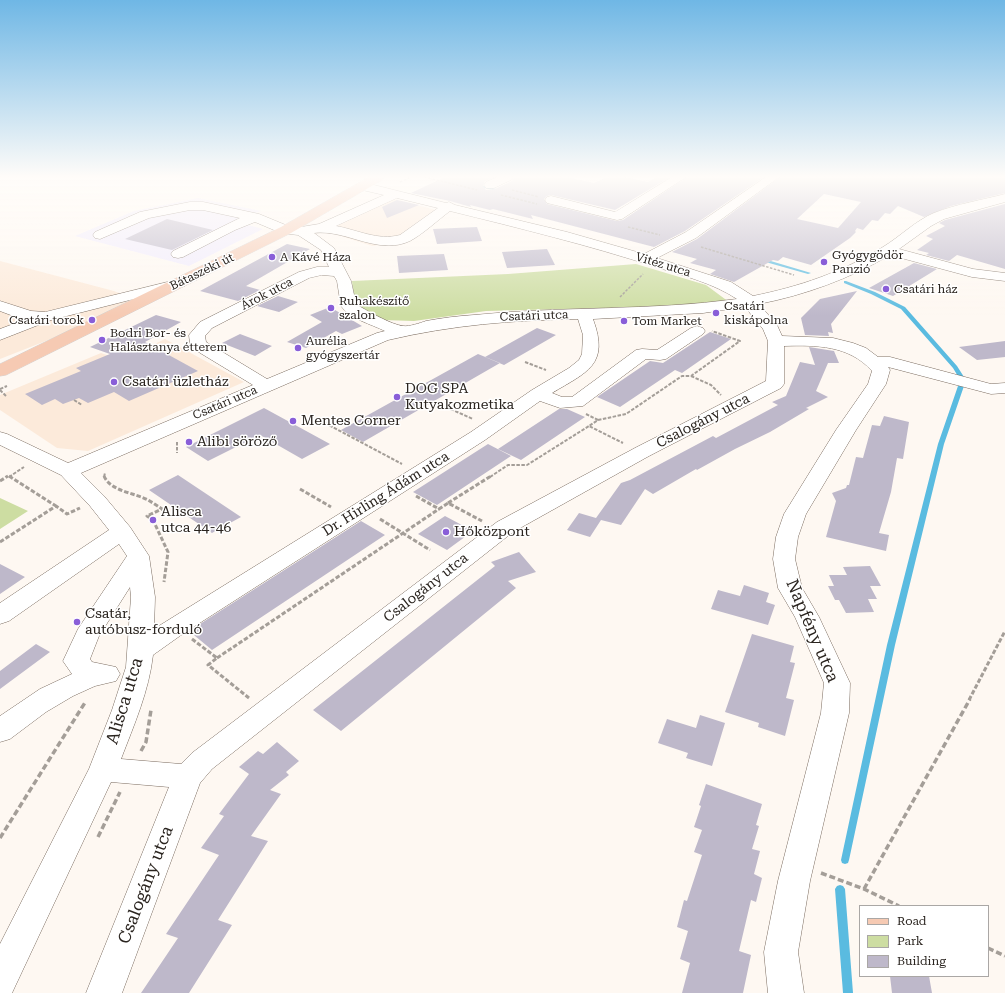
<!DOCTYPE html>
<html>
<head>
<meta charset="utf-8">
<style>
  body { margin:0 }
  #map { position:relative; width:1005px; height:993px; overflow:hidden; background:#fef8f2; font-family:"Roboto Serif",serif }
  canvas { display:block }
  .legend { position:absolute; left:859px; top:905px; width:130px; height:72px; box-sizing:border-box; background:#fff; border:1px solid #aaa7a5; margin:0; padding:5px 7px; list-style:none; font-size:12px; color:#2a241f }
  .legend li { display:flex; align-items:center; gap:8px; height:20px }
  .legend b { width:20px; border:1px solid #aaa7a5 }
</style>
</head>
<body>
<div id="map">
<canvas width="1005" height="993"></canvas>
<ul class="legend">
<li><b style="height:5px;background:#f6cab3"></b>Road</li>
<li><b style="height:11px;background:#cddda2"></b>Park</li>
<li><b style="height:11px;background:#beb8ca"></b>Building</li>
</ul>
</div>
<script>
const c = document.querySelector('canvas').getContext('2d');
c.lineJoin = 'round';
function fillPath(path, color) {
  c.fillStyle = color;
  c.fill(path, 'evenodd');
}
function strokePath(path, color, width, dash) {
  c.strokeStyle = color;
  c.lineWidth = width;
  c.lineCap = dash ? 'butt' : 'round';
  c.setLineDash(dash || []);
  c.stroke(path);
}
function drawText(font, color, halo, rows, align = 'center') {
  c.font = font + ' "Roboto Serif",serif';
  c.lineWidth = 3;
  c.setLineDash([]);
  c.textBaseline = 'middle';
  c.strokeStyle = halo;
  c.fillStyle = color;
  for (const [text, x, y, turn = 0] of rows) {
    c.save();
    c.translate(x, y);
    c.rotate((+turn || 0) * Math.PI / 180);
    c.textAlign = isNaN(turn) ? turn : align;
    if (halo) c.strokeText(text, 0, 0);
    c.fillText(text, 0, 0);
    c.restore();
  }
}
fillPath(new Path2D(`
  M 382,196 L 448,213 L 401,242 L 372,246 L 316,228 Z
  M 0,261 L 114,291 L 134,299 L 61,335 L 0,359 Z
  M 165,339 L 244,382 L 88,451 L 57,448 L 0,410 L 0,395 L 101,353 L 121,360 Z`), '#fceada');
fillPath(new Path2D(`
  M 198,198 L 261,211 L 233,221 L 263,229 L 189,266 L 75,236 L 134,211 Z`), '#f1ecfd');
fillPath(new Path2D(`
  M 636,264 L 706,285 L 729,302 L 680,306 L 486,311 L 414,321 L 383,320 L 354,303 L 352,281 L 508,274 Z
  M 0,498 L 28,511 L 0,529 Z`), '#cddda2');
fillPath(new Path2D(`
  M 475,184 L 501,190 L 503,191 L 501,192 L 476,186 L 475,186 Z
  M 762,259 L 764,259 L 811,273 L 808,274 L 762,261 Z
  M 844,281 L 846,281 L 875,292 L 905,307 L 957,366 L 964,377 L 963,378 L 959,378 L 953,368 L 901,309 L 871,294 L 844,283 Z
  M 961,384 L 964,386 L 944,444 L 895,645 L 849,860 L 848,863 L 845,864 L 842,863 L 841,860 L 887,645 L 938,444 L 958,386 Z
  M 840,885 L 843,886 L 845,889 L 853,993 L 843,993 L 835,889 L 837,886 Z`), '#5abbe0');
fillPath(new Path2D(`
  M 445,177 L 495,177 L 485,181 L 483,186 L 486,190 L 495,189 L 512,181 L 514,177 L 567,177 L 594,183 L 607,177 L 624,177 L 648,182 L 656,177 L 670,177 L 615,210 L 551,195 L 547,196 L 544,199 L 547,204 L 617,221 L 623,220 L 687,177 L 764,177 L 685,231 L 654,247 L 531,215 L 533,219 L 493,209 L 490,210 L 470,205 L 471,207 L 450,201 L 411,193 Z
  M 780,177 L 1005,177 L 1005,193 L 951,206 L 924,217 L 898,206 L 890,214 L 885,213 L 878,221 L 872,220 L 863,230 L 857,228 L 855,231 L 856,232 L 850,238 L 811,265 L 783,257 L 778,261 L 773,260 L 734,282 L 710,274 L 716,270 L 690,263 L 697,259 L 672,252 L 697,239 ZM 824,194 L 861,202 L 838,228 L 797,219 Z
  M 397,200 L 419,205 L 387,218 L 382,207 Z
  M 1005,204 L 1005,269 L 957,255 L 949,261 L 926,255 L 929,253 L 917,250 L 933,239 L 926,236 L 945,226 L 939,223 L 945,220 Z
  M 167,219 L 213,230 L 172,250 L 125,239 Z
  M 477,227 L 482,241 L 437,244 L 433,229 Z
  M 287,244 L 310,249 L 246,286 L 260,290 L 238,301 L 200,291 Z
  M 547,249 L 555,265 L 507,268 L 502,252 Z
  M 444,254 L 448,270 L 399,273 L 397,256 Z
  M 914,263 L 937,269 L 893,296 L 869,288 Z
  M 857,291 L 831,324 L 833,333 L 828,332 L 829,336 L 805,335 L 801,318 L 820,299 Z
  M 278,296 L 298,302 L 279,312 L 257,306 Z
  M 330,307 L 362,326 L 342,334 L 336,331 L 306,348 L 287,342 L 322,322 L 310,315 Z
  M 156,315 L 181,322 L 145,342 L 198,371 L 129,401 L 114,392 L 88,403 L 79,398 L 63,404 L 55,399 L 42,405 L 25,394 L 81,371 L 76,368 L 110,354 L 90,347 Z
  M 537,328 L 556,335 L 504,365 L 485,357 Z
  M 710,332 L 731,339 L 682,373 L 675,370 L 620,407 L 597,397 L 650,361 L 663,363 Z
  M 240,334 L 272,346 L 255,356 L 222,343 Z
  M 1005,341 L 1005,357 L 977,360 L 959,347 Z
  M 809,347 L 834,351 L 839,363 L 828,363 L 816,391 L 828,397 L 806,408 L 809,409 L 770,432 L 735,449 L 697,470 L 696,469 L 653,494 L 645,489 L 621,525 L 601,520 L 590,537 L 567,530 L 579,513 L 596,518 L 621,483 L 630,480 L 713,436 L 716,438 L 778,405 L 772,402 L 786,396 L 800,362 L 815,365 Z
  M 478,354 L 500,363 L 363,442 L 341,430 Z
  M 264,408 L 330,444 L 302,459 L 260,435 L 208,461 L 186,447 Z
  M 559,409 L 567,409 L 585,417 L 521,460 L 498,449 Z
  M 884,416 L 909,422 L 903,459 L 897,458 L 891,492 L 879,533 L 889,535 L 886,551 L 826,537 L 836,501 L 832,493 L 846,488 L 847,485 L 849,485 L 856,457 L 863,458 L 872,425 L 880,426 Z
  M 488,444 L 511,456 L 437,505 L 413,492 Z
  M 178,475 L 241,517 L 212,533 L 149,490 Z
  M 445,516 L 473,531 L 447,550 L 418,534 Z
  M 361,521 L 385,535 L 212,650 L 189,631 Z
  M 519,552 L 536,572 L 508,581 L 516,588 L 341,731 L 313,710 L 495,566 L 491,562 Z
  M 0,564 L 25,577 L 0,594 Z
  M 870,566 L 881,586 L 870,586 L 877,599 L 868,599 L 874,612 L 846,613 L 839,600 L 835,600 L 828,586 L 834,586 L 829,575 L 847,575 L 843,567 Z
  M 744,585 L 769,593 L 766,602 L 775,605 L 768,625 L 711,609 L 718,590 L 740,596 Z
  M 752,634 L 794,646 L 790,662 L 795,663 L 786,698 L 794,700 L 785,736 L 758,727 L 759,723 L 725,712 Z
  M 36,644 L 50,652 L 0,689 L 0,671 Z
  M 700,715 L 725,723 L 712,766 L 686,758 L 688,753 L 658,743 L 667,719 L 696,728 Z
  M 277,742 L 299,761 L 286,772 L 289,775 L 270,790 L 281,794 L 251,836 L 268,841 L 218,920 L 232,925 L 189,993 L 141,993 L 178,938 L 166,934 L 219,855 L 201,848 L 224,816 L 219,814 L 249,774 L 239,767 L 258,751 L 263,754 Z
  M 706,784 L 762,804 L 756,825 L 759,826 L 752,849 L 760,851 L 754,874 L 762,878 L 756,902 L 751,900 L 739,951 L 751,955 L 743,993 L 682,993 L 690,963 L 680,959 L 688,931 L 677,927 L 684,900 L 687,901 L 702,855 L 694,852 L 702,830 L 694,827 L 701,806 L 699,805 Z
  M 890,976 L 929,976 L 932,993 L 892,993 Z`), '#beb8ca');
const minor = new Path2D(`
  M 498,177 L 513,177 L 511,180 L 494,188 L 486,188 L 484,185 L 486,182 Z
  M 672,177 L 686,177 L 622,219 L 617,220 L 547,203 L 545,200 L 547,197 L 551,196 L 615,212 Z
  M 766,177 L 779,177 L 696,238 L 657,258 L 731,282 L 753,296 C 798,287 843,272 883,247 C 901,236 915,221 934,213 C 957,204 982,200 1005,194 L 1005,202 L 944,219 L 931,226 L 899,249 L 973,269 L 1005,273 L 1005,281 L 972,277 L 890,255 C 849,279 805,295 759,304 L 777,325 L 782,336 L 833,338 L 853,343 L 866,348 L 878,357 L 890,357 L 991,384 L 1005,383 L 1005,393 L 991,394 L 888,367 L 890,370 L 886,384 L 856,430 L 806,514 L 798,537 L 795,559 L 802,588 L 819,617 L 850,683 L 849,713 L 810,881 L 798,952 L 804,993 L 768,993 L 764,952 L 778,881 L 821,713 L 824,683 L 795,617 L 778,588 L 773,559 L 776,537 L 784,514 L 836,430 L 868,384 L 872,371 C 849,345 816,345 784,346 L 784,384 L 781,388 L 649,456 L 513,532 L 212,769 L 200,783 L 122,993 L 86,993 L 169,787 L 111,782 L 12,993 L 0,993 L 0,944 L 89,769 L 112,710 L 126,667 L 131,597 L 130,587 L 99,636 L 90,659 L 92,662 L 116,667 L 120,674 L 116,681 L 95,686 L 73,696 L 46,712 L 10,739 L 0,742 L 0,716 L 40,689 L 72,674 L 63,661 L 78,629 L 127,556 L 119,544 L 9,621 L 0,624 L 0,603 L 109,530 L 90,506 L 61,475 L 0,445 L 0,432 L 7,434 L 68,463 L 253,385 L 192,348 L 190,344 L 189,335 L 200,322 L 299,272 L 317,267 L 329,267 L 321,250 L 298,235 L 281,233 L 255,222 L 235,230 L 183,257 L 178,258 L 173,257 L 171,254 L 173,251 L 240,218 L 203,210 L 190,210 L 149,218 L 100,239 L 95,238 L 93,235 L 95,232 L 140,212 L 190,202 L 203,202 L 259,214 L 288,226 L 301,227 L 319,224 L 384,195 L 358,189 L 356,186 L 358,183 L 362,182 L 446,203 L 449,202 L 455,205 L 567,232 L 644,254 L 686,232 ZM 397,198 L 438,208 L 400,235 C 378,241 358,230 336,226 ZM 450,211 C 519,228 588,245 656,267 C 684,276 713,283 737,299 C 650,311 562,306 474,315 C 458,316 442,318 426,321 C 420,323 409,327 403,326 C 392,325 365,310 356,304 L 351,281 L 334,248 L 314,233 C 346,229 378,256 410,241 C 423,234 438,220 450,211 ZM 322,275 L 334,276 L 337,281 L 341,306 C 350,319 371,324 385,331 L 377,333 L 267,379 L 206,342 L 205,336 L 212,328 L 309,278 ZM 745,307 L 763,329 L 768,341 L 766,381 L 635,448 L 497,522 L 192,753 L 181,764 L 121,759 C 134,725 149,691 153,655 L 184,633 L 485,440 L 540,401 L 560,408 L 583,406 L 646,359 L 660,360 L 666,359 L 703,334 L 705,331 L 703,328 L 697,326 L 691,328 L 657,350 L 642,349 L 636,350 L 572,397 L 562,397 L 552,393 C 587,372 610,365 593,319 L 703,313 ZM 578,319 L 583,335 L 582,354 L 579,360 L 569,368 L 532,390 L 471,432 L 154,629 L 155,597 L 149,556 L 130,527 L 104,496 L 81,473 L 388,340 C 452,325 513,320 578,319 Z
  M 180,279 L 185,280 L 187,283 L 185,286 L 51,320 L 0,340 L 0,329 L 24,320 L 0,311 L 0,301 L 31,311 L 45,312 Z`);
const major = new Path2D(`
  M 369,177 L 384,177 L 382,180 L 291,233 L 6,375 L 0,376 L 0,364 L 281,227 Z`);
strokePath(minor, '#7b6c60', 1);
strokePath(major, '#d4d3d2', 1);
strokePath(new Path2D(`
  M 425,177 L 477,190
  M 400,182 L 411,177
  M 512,190 L 539,197
  M 501,195 L 537,204
  M 628,227 L 660,235
  M 701,247 L 794,275
  M 620,297 L 643,274`), '#a49e98', 1.5, [2.5, 1.5]);
strokePath(new Path2D(`
  M 525,362 L 546,370
  M 691,376 L 711,385 L 721,395
  M 0,389 L 7,386
  M 0,390 L 6,396
  M 74,400 L 82,405
  M 446,407 L 473,419
  M 586,414 L 598,420 L 589,426 L 623,443
  M 598,420 L 626,414 L 682,376 L 691,376 L 740,341 L 712,331
  M 325,423 L 402,464
  M 177,442 L 177,453
  M 9,477 L 24,467
  M 104,477 L 105,473
  M 490,477 L 508,465 L 527,465 L 589,426`), '#a49e98', 2, [3.5, 1.5]);
strokePath(new Path2D(`
  M 9,476 L 56,506
  M 104,476 C 110,491 135,493 148,500 C 153,503 158,506 162,509 L 147,516 L 153,520 L 168,552 L 164,582
  M 0,481 L 8,476
  M 300,489 L 331,507
  M 416,496 L 439,509 L 448,503 L 482,521
  M 448,503 L 491,476
  M 380,519 L 430,550
  M 0,542 L 56,506 L 67,514 L 80,508
  M 192,639 L 217,658 L 208,665 L 249,698
  M 217,658 L 439,509
  M 969,700 L 1005,631`), '#a49e98', 3, [4.5, 2]);
strokePath(new Path2D(`
  M 141,751 L 146,742 L 151,710
  M 98,837 L 120,792
  M 0,838 L 86,701
  M 821,873 L 864,889 L 899,906
  M 864,889 L 970,699
  M 988,948 L 1005,956`), '#a49e98', 3.5, [6, 3]);
fillPath(minor, '#fff');
fillPath(major, '#f6cab3');
const sky = c.createLinearGradient(0, 0, 0, 316);
sky.addColorStop(0, '#6fb7e5');
sky.addColorStop(0.56, '#fffcf9');
sky.addColorStop(1, '#fffcf900');
c.fillStyle = sky;
c.fillRect(0, 0, 1005, 316);
for (const [x, y, r, color] of [
  [272,257,4,"#895ed8"],
  [824,262,4,"#895ed8"],
  [886,289,4,"#895ed8"],
  [331,308,4,"#895ed8"],
  [716,313,4,"#895ed8"],
  [92,320,4,"#895ed8"],
  [624,321,4,"#895ed8"],
  [102,340,4,"#895ed8"],
  [298,348,4,"#895ed8"],
  [114,382,4,"#895ed8"],
  [397,397,4,"#895ed8"],
  [293,421,4,"#895ed8"],
  [189,442,4,"#895ed8"],
  [153,520,4,"#895ed8"],
  [446,532,4,"#895ed8"],
  [77,622,4,"#895ed8"]
]) {
  const dot = new Path2D();
  dot.arc(x, y, r, 0, 2 * Math.PI);
  c.fillStyle = color;
  c.fill(dot);
  strokePath(dot, '#fff', 1.5);
}
drawText('12px', '#2a241f', '#fff', [
  ["Gyógygödör",832,255],
  ["Panzió",832,269],
  ["A Kávé Háza",280,257],
  ["Csatári ház",894,289],
  ["Ruhakészítő",339,301],
  ["szalon",339,315],
  ["Csatári",724,306],
  ["kiskápolna",724,320],
  ["Csatári torok",84,320,"right"],
  ["Tom Market",632,321],
  ["Bodri Bor- és",110,333],
  ["Halásztanya étterem",110,347],
  ["Aurélia",306,341],
  ["gyógyszertár",306,355]
], 'left');
drawText('12px', '#2a241f', '#fff', [
  ["Vitéz utca",663,265,17],
  ["Bátaszéki út",202,272,-26],
  ["Árok utca",267,294,-27],
  ["Csatári utca",534,316,-2],
  ["Csatári utca",225,403,-23]
]);
drawText('14px', '#2a241f', '#fff', [
  ["Csatári üzletház",122,382],
  ["DOG SPA",405,389],
  ["Kutyakozmetika",405,405],
  ["Mentes Corner",301,421],
  ["Alibi söröző",197,442],
  ["Alisca",161,512],
  ["utca 44-46",161,528],
  ["Hőközpont",454,532],
  ["Csatár,",85,614],
  ["autóbusz-forduló",85,630]
], 'left');
drawText('14px', '#2a241f', '#fff', [
  ["Csalogány utca",703,421,-27],
  ["Dr. Hirling Ádám utca",386,494,-32],
  ["Csalogány utca",426,588,-38]
]);
drawText('17px', '#2a241f', '#fff', [
  ["Napfény utca",812,631,67],
  ["Alisca utca",125,701,-73],
  ["Csalogány utca",146,885,-69]
]);
</script>
</body>
</html>
